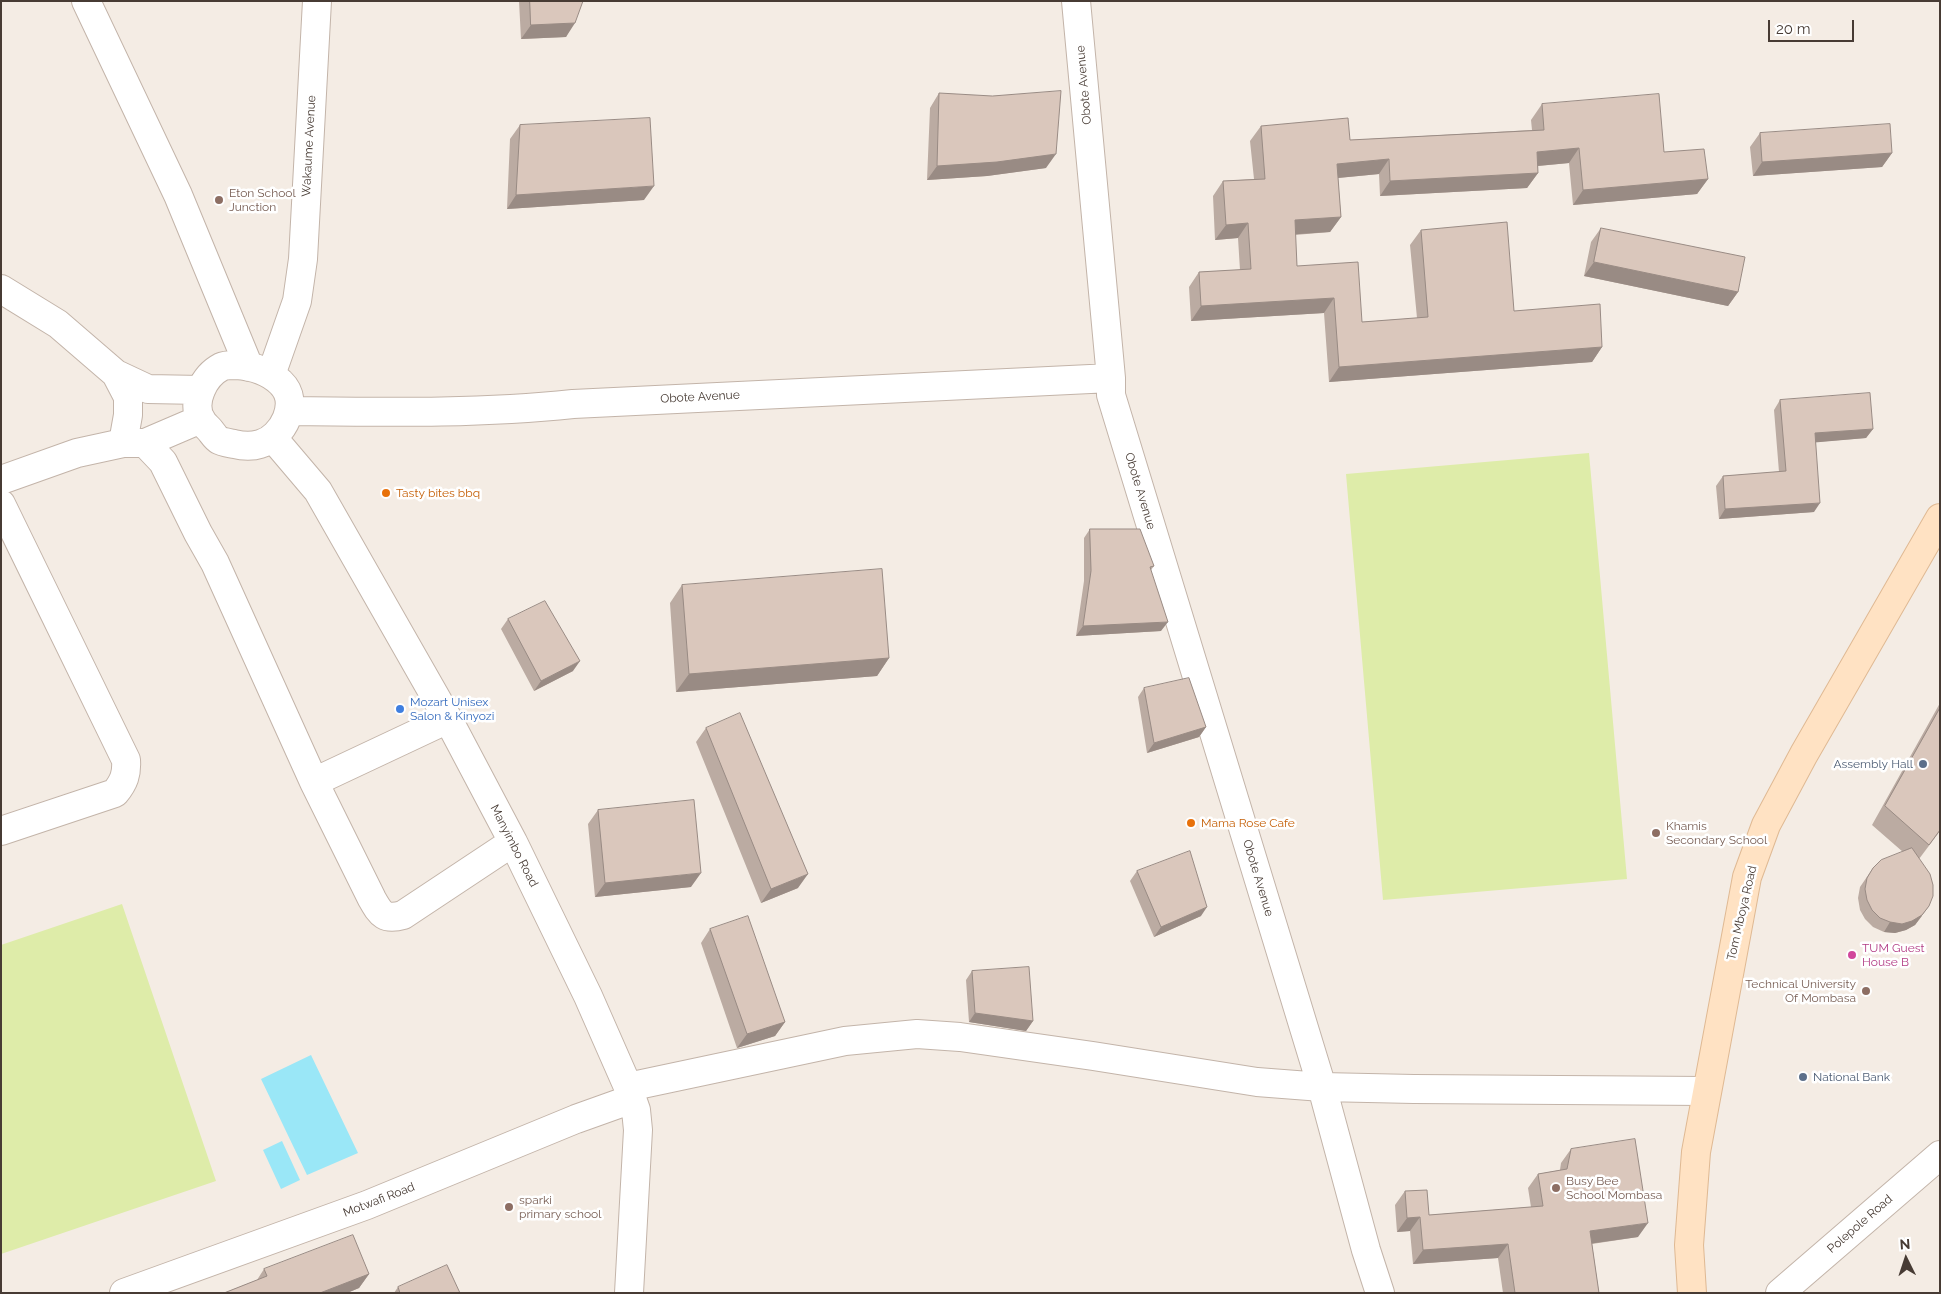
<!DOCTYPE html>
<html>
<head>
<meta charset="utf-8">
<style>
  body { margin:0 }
  #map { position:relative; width:1941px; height:1294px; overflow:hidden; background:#f4ece4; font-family:Raleway,sans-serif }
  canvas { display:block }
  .frame { position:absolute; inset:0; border:2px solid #473b34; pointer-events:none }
  .north { position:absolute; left:1881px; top:1234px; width:50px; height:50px; -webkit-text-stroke:4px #fff; paint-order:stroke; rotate:356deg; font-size:14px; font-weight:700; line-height:20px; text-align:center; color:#473b34 }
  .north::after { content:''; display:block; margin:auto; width:18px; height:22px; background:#473b34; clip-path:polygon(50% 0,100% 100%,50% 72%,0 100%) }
  .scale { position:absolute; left:1768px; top:20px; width:86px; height:22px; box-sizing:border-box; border:2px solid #473b34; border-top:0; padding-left:6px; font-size:15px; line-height:18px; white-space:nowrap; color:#473b34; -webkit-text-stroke:4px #fff; paint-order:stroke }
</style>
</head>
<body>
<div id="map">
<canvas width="1941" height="1294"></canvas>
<div class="frame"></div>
<div class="north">N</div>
<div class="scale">20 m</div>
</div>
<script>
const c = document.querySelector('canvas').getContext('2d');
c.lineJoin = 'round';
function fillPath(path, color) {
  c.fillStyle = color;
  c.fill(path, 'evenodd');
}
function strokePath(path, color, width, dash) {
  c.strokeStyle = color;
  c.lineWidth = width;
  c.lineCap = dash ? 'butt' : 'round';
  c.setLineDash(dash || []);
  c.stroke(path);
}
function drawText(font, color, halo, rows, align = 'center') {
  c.font = font + ' Raleway,sans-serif';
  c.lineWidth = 5;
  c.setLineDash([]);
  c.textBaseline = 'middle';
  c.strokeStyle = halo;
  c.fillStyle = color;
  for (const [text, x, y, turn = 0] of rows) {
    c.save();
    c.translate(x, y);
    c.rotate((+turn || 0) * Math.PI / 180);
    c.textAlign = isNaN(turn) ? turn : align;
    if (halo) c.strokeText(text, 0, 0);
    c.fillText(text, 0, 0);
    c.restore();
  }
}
fillPath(new Path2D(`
  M 1589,453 L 1627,879 L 1383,900 L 1346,474 Z
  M 122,904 L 216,1181 L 1,1254 L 1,945 Z`), '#deeca9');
fillPath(new Path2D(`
  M 311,1055 L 358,1153 L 307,1175 L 261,1079 Z
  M 282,1141 L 300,1180 L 281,1189 L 263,1150 Z`), '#9ae7f7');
const street = new Path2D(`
  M 86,1 L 178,195 L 249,367
  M 1076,1 L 1111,378 L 1111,395 L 1322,1087 L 1366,1250 L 1380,1293
  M 1,289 L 58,324 L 116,374 L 148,389 L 201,390
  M 236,365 C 252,366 269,371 281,383 C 301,402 283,438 260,444 C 251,447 242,446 234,444 C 229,443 222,442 219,440 C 215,438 212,432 209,429 C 206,426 203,423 201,420 C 191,402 204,376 221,367 C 225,365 231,365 236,365 Z
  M 116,374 L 128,397 L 128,415 L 123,443
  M 271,375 L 297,301 L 303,259 L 317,1
  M 289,411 C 383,412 478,414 573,404 L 1111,378
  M 273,438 L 318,491 L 448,719 L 513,842 L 588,996 L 628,1087 L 636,1110 L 638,1130 L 629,1293
  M 145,443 L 163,462 L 198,533 L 215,563 L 314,782 L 448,719
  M 1,480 L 77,453 L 123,443 L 145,443 L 201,419
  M 1,504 L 126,760 C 127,774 124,782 115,793 L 1,831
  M 314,782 L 372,899 C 381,915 385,920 403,915 L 513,842
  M 628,1087 L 845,1041 L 917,1034 L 960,1037 L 1093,1056 L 1257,1082 L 1322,1087 L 1414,1089 L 1706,1091
  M 124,1293 L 367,1205 L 576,1119 L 632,1099
  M 1780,1293 L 1940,1155`);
const secondary = new Path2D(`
  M 1692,1293 L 1689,1245 L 1696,1152 L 1747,877 L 1766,825 L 1804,754 L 1940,518`);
strokePath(street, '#c3b4a9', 30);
strokePath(secondary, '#dfb993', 30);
strokePath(street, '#fff', 28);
strokePath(secondary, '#ffe2c3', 28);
fillPath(new Path2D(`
  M 519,1 L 583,1 L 566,37 L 521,39 Z
  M 939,93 L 1046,168 L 987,176 L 927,180 L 930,108 Z
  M 1542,104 L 1664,152 L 1708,179 L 1697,194 L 1573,205 L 1569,163 L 1538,166 L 1538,173 L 1527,188 L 1380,196 L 1379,174 L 1338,178 L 1341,217 L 1330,232 L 1295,235 L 1297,266 L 1362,322 L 1417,318 L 1410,245 L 1421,230 L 1514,311 L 1602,347 L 1592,362 L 1329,382 L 1324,313 L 1191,321 L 1189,287 L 1199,272 L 1240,270 L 1238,238 L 1215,240 L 1213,196 L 1223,181 L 1254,179 L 1250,141 L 1261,126 L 1350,140 L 1532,130 L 1531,120 Z
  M 520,125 L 644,200 L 507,209 L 510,139 Z
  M 1760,133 L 1892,153 L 1882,167 L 1753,176 L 1750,147 Z
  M 1601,228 L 1738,292 L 1728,306 L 1584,276 L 1591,242 Z
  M 1780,400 L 1873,429 L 1866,438 L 1816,442 L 1814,512 L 1719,519 L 1716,486 L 1723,476 L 1779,472 L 1774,410 Z
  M 1090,529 L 1154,566 L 1151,570 L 1161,631 L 1076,636 L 1084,581 L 1084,538 Z
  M 682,585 L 889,658 L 877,676 L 676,692 L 670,603 Z
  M 508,619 L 573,671 L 534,691 L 501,629 Z
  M 1144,688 L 1206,727 L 1199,737 L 1147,753 L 1138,697 Z
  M 1940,703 L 1940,831 L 1919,859 L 1922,916 L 1915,925 L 1906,930 L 1895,933 L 1884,932 L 1873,927 L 1865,919 L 1860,910 L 1858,898 L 1860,887 L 1873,868 L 1903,852 L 1872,825 Z
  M 706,728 L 798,888 L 761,903 L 696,742 Z
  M 598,810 L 691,887 L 595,897 L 588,824 Z
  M 1137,871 L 1201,916 L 1154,937 L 1130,881 Z
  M 710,929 L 785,1022 L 775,1036 L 737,1048 L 701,943 Z
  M 972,971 L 1033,1021 L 1026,1031 L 969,1022 L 966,980 Z
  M 1571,1149 L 1638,1237 L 1592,1244 L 1599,1293 L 1503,1293 L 1498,1258 L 1413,1264 L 1410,1231 L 1397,1232 L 1395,1205 L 1405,1191 L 1429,1215 L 1531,1207 L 1528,1188 L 1538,1174 L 1560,1170 L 1561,1163 Z
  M 264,1269 L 369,1274 L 359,1288 L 347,1293 L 224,1293 L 257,1280 Z
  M 398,1287 L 460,1293 L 394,1293 Z`), '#bbaba2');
fillPath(new Path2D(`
  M 575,23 L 566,37 L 521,39 L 531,25 Z
  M 1579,148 L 1569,163 L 1526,167 L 1537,152 Z
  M 1892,153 L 1882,167 L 1753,176 L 1762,162 Z
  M 1056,154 L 1046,168 L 987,176 L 927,180 L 937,166 Z
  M 1389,159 L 1379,174 L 1327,179 L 1337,164 Z
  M 1538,173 L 1527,188 L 1380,196 L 1390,181 Z
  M 1708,179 L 1697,194 L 1573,205 L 1583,190 Z
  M 654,186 L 644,200 L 507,209 L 516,195 Z
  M 1341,217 L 1330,232 L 1284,235 L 1295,220 Z
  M 1248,223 L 1238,238 L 1215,240 L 1226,225 Z
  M 1594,262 L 1738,292 L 1728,306 L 1584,276 Z
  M 1334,298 L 1324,313 L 1191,321 L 1201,306 Z
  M 1602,347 L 1592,362 L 1329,382 L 1339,367 Z
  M 1873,429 L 1866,438 L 1809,443 L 1815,433 Z
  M 1820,503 L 1814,512 L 1719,519 L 1725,509 Z
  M 1168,622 L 1161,631 L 1076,636 L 1083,626 Z
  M 889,658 L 877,676 L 676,692 L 689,674 Z
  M 580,661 L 573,671 L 534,691 L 541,681 Z
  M 1206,727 L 1199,737 L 1147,753 L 1154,743 Z
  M 701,873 L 691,887 L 595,897 L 605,883 Z
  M 808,874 L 798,888 L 761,903 L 771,889 Z
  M 1929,906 L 1915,925 L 1906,930 L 1895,933 L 1884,932 L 1890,922 Z
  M 1207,907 L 1201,916 L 1154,937 L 1161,927 Z
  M 975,1013 L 1033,1021 L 1026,1031 L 969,1022 Z
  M 785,1022 L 775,1036 L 737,1048 L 747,1034 Z
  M 1420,1217 L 1410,1231 L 1397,1232 L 1407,1218 Z
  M 1648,1223 L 1638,1237 L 1581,1245 L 1590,1231 Z
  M 1508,1244 L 1498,1258 L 1413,1264 L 1423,1250 Z
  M 369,1274 L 359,1288 L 347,1293 L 320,1293 Z`), '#998b84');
const building = new Path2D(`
  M 530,1 L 583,1 L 575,23 L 531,25 Z
  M 1061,91 L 1056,154 L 997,162 L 937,166 L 939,93 L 992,96 Z
  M 1659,94 L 1664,152 L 1704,149 L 1708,179 L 1583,190 L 1579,148 L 1537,152 L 1538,173 L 1390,181 L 1389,159 L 1337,164 L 1341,217 L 1295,220 L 1297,266 L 1358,262 L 1362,322 L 1428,317 L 1421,230 L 1507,222 L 1514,311 L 1600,304 L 1602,347 L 1339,367 L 1334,298 L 1201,306 L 1199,272 L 1251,269 L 1248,223 L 1226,225 L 1223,181 L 1265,179 L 1261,126 L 1348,118 L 1350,140 L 1544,130 L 1542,104 Z
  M 650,118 L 654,186 L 516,195 L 520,125 Z
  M 1890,124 L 1892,153 L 1762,162 L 1760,133 Z
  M 1601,228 L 1745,257 L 1738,292 L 1594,262 Z
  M 1870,393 L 1873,429 L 1815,433 L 1820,503 L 1725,509 L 1723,476 L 1786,471 L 1780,400 Z
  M 1090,529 L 1140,529 L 1154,566 L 1150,567 L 1168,622 L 1083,626 L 1091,571 Z
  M 882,569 L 889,658 L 689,674 L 682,585 Z
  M 545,601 L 580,661 L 541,681 L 508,619 Z
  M 1189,678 L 1206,727 L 1154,743 L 1144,688 Z
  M 1940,708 L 1940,830 L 1929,845 L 1885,806 Z
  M 740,713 L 808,874 L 771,889 L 706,728 Z
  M 694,800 L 701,873 L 605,883 L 598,810 Z
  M 1912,848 L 1930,874 L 1933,885 L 1933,896 L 1929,906 L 1922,915 L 1912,921 L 1902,924 L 1890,922 L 1880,918 L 1872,910 L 1867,900 L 1865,889 L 1867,878 L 1873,868 L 1881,860 Z
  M 1190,851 L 1207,907 L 1161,927 L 1137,871 Z
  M 748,916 L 785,1022 L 747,1034 L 710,929 Z
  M 1029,967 L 1033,1021 L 975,1013 L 972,971 Z
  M 1635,1139 L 1648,1223 L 1590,1231 L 1599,1293 L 1515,1293 L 1508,1244 L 1423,1250 L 1420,1217 L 1407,1218 L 1405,1191 L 1427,1190 L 1429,1215 L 1543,1206 L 1538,1174 L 1567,1169 L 1571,1149 Z
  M 353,1235 L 369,1274 L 320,1293 L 224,1293 L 267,1276 L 264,1269 Z
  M 447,1265 L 460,1293 L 400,1293 L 398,1287 Z`);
fillPath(building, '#dac7bc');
strokePath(building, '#998b84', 1);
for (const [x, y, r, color] of [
  [219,200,5,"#8d6e63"],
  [386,493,5,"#e8710a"],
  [400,709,5,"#3f7fe0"],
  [1923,764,5,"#5c6f8a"],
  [1191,823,5,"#e8710a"],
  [1656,833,5,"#8d6e63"],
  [1852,955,5,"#d1479c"],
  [1866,991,5,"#8d6e63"],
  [1803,1077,5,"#5c6f8a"],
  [1556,1188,5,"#8d6e63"],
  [509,1207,5,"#8d6e63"]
]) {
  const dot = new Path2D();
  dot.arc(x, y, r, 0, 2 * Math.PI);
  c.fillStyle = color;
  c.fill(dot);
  strokePath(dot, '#fff', 2);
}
drawText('12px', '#473b34', '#fff', [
  ["Obote Avenue",1084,85,-95],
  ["Wakaume Avenue",309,146,-87],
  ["Obote Avenue",700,397,-3],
  ["Obote Avenue",1140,491,73],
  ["Manyimbo Road",514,846,63],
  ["Obote Avenue",1258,878,73],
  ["Tom Mboya Road",1742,913,-77],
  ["Motwafi Road",379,1200,-21],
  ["Polepole Road",1860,1224,-41]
]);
drawText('12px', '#785e54', '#fff', [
  ["Eton School",229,193],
  ["Junction",229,207],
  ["Khamis",1666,826],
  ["Secondary School",1666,840],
  ["Technical University",1856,984,"right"],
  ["Of Mombasa",1856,998,"right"],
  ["Busy Bee",1566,1181],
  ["School Mombasa",1566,1195],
  ["sparki",519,1200],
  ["primary school",519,1214]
], 'left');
drawText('12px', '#c56008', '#fff', [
  ["Tasty bites bbq",396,493],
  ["Mama Rose Cafe",1201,823]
], 'left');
drawText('12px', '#366cbe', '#fff', [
  ["Mozart Unisex",410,702],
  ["Salon & Kinyozi",410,716]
], 'left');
drawText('12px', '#4e5e75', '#fff', [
  ["Assembly Hall",1913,764],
  ["National Bank",1813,1077,"left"]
], 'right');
drawText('12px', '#b23c85', '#fff', [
  ["TUM Guest",1862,948],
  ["House B",1862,962]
], 'left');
</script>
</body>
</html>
